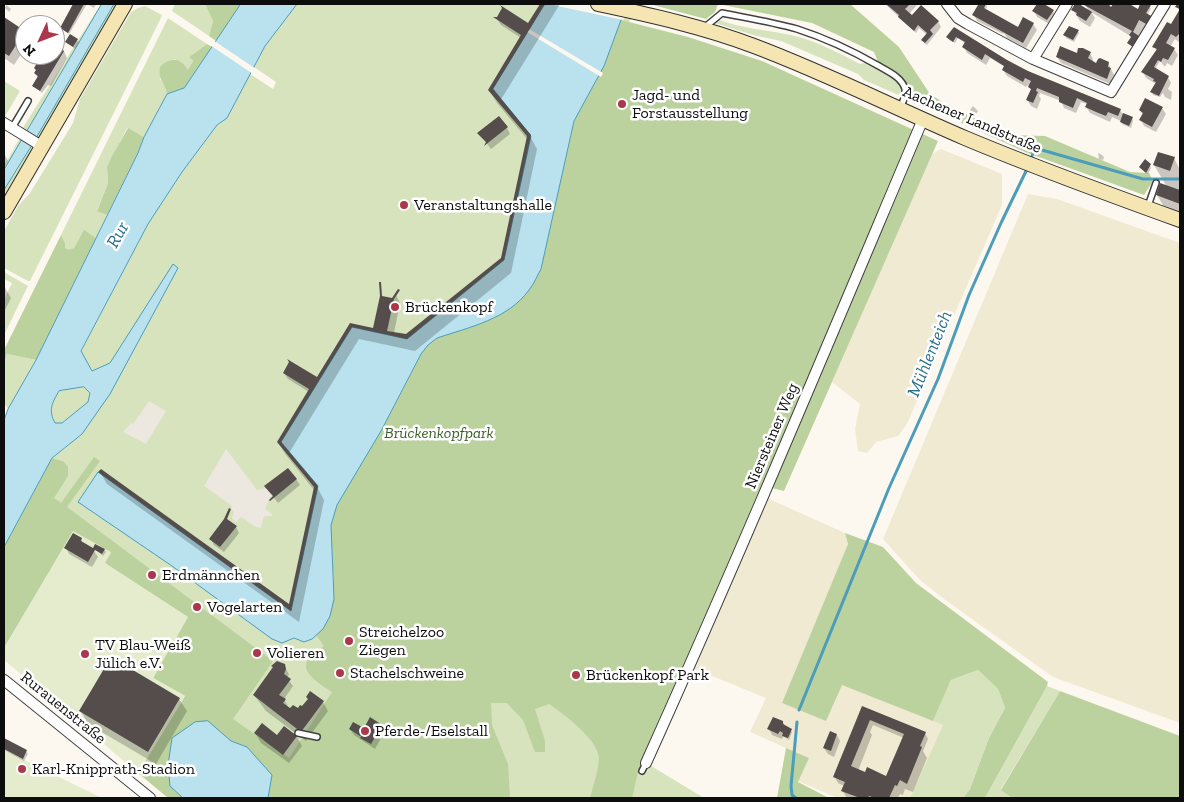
<!DOCTYPE html>
<html>
<head>
<meta charset="utf-8">
<style>
  body { margin:0 }
  #map { position:relative; width:1184px; height:802px; overflow:hidden; background:#fdf8ef; font-family:"Zilla Slab",serif }
  canvas { display:block }
  .frame { position:absolute; inset:0; border:5px solid #0d0d0d; pointer-events:none }
  .north { position:absolute; left:15px; top:15px; width:50px; height:50px; box-sizing:border-box; background:#fff; border:1px solid #9e9e9e; border-radius:50%; rotate:227deg; font-size:14px; font-weight:700; line-height:20px; text-align:center; color:#0d0d0d }
  .north::after { content:''; display:block; margin:auto; width:18px; height:22px; background:#ab374b; clip-path:polygon(50% 0,100% 100%,50% 72%,0 100%) }
</style>
</head>
<body>
<div id="map">
<canvas width="1184" height="802"></canvas>
<div class="frame"></div>
<div class="north">N</div>
</div>
<script>
const c = document.querySelector('canvas').getContext('2d');
c.lineJoin = 'round';
function fillPath(path, color) {
  c.fillStyle = color;
  c.fill(path, 'evenodd');
}
function strokePath(path, color, width, dash) {
  c.strokeStyle = color;
  c.lineWidth = width;
  c.lineCap = dash ? 'butt' : 'round';
  c.setLineDash(dash || []);
  c.stroke(path);
}
function drawText(font, color, halo, rows, align = 'center') {
  c.font = font + ' "Zilla Slab",serif';
  c.lineWidth = 5;
  c.setLineDash([]);
  c.textBaseline = 'middle';
  c.strokeStyle = halo;
  c.fillStyle = color;
  for (const [text, x, y, turn = 0] of rows) {
    c.save();
    c.translate(x, y);
    c.rotate((+turn || 0) * Math.PI / 180);
    c.textAlign = isNaN(turn) ? turn : align;
    if (halo) c.strokeText(text, 0, 0);
    c.fillText(text, 0, 0);
    c.restore();
  }
}
fillPath(new Path2D(`
  M 941,149 L 1002,174 L 1002,205 L 907,424 L 898,436 L 876,442 L 867,453 L 858,451 L 855,429 L 860,404 L 832,382 L 932,154 Z
  M 1028,194 L 1057,199 L 1180,243 L 1180,723 L 1053,677 L 944,599 L 920,580 L 883,539 Z
  M 767,498 L 845,533 L 848,544 L 783,703 L 842,684 L 943,725 L 910,798 L 837,798 L 798,781 L 809,758 L 750,732 L 766,698 L 695,669 Z`), '#f0ead2');
fillPath(new Path2D(`
  M 101,4 L 119,4 L 40,140 L 22,129 Z
  M 175,4 L 205,4 L 213,21 L 209,36 L 172,11 Z
  M 297,4 L 646,4 L 621,30 L 633,755 L 704,798 L 170,798 L 138,773 L 185,696 L 73,532 L 4,648 L 63,461 L 52,458 L 82,434 L 110,363 L 92,371 L 81,352 L 148,224 L 182,172 L 217,125 L 227,118 L 250,74 L 273,89 L 276,82 L 254,67 L 265,46 Z
  M 145,6 L 162,15 L 160,20 L 30,281 L 28,281 L 4,268 L 4,231 L 18,206 L 30,193 L 73,123 L 80,99 L 131,12 L 138,8 Z
  M 168,18 L 207,44 L 189,57 L 193,61 L 188,71 L 181,62 L 174,59 L 160,79 L 166,88 L 167,94 L 144,137 L 127,128 L 107,167 L 108,183 L 97,210 L 107,215 L 96,238 L 84,231 L 74,248 L 69,251 L 65,248 L 65,243 L 61,235 Z
  M 719,20 C 744,29 770,30 795,36 C 818,42 839,53 860,64 L 868,62 C 880,69 902,77 901,93 L 899,95 L 864,80 L 858,74 L 781,41 L 753,35 L 715,23 Z
  M 4,81 L 20,91 L 4,118 Z
  M 20,138 L 36,147 L 4,202 L 4,166 Z
  M 4,272 L 28,286 L 4,335 L 4,300 L 12,283 L 4,279 Z
  M 7,354 L 36,360 L 8,409 L 4,403 L 4,363 Z
  M 84,387 L 91,393 L 88,402 L 62,423 L 55,423 C 48,410 52,403 59,391 Z
  M 978,670 L 998,689 L 1005,708 L 989,738 L 970,789 L 963,798 L 910,798 L 943,725 L 933,721 L 951,680 Z
  M 1047,686 L 1060,691 L 1001,789 L 1012,798 L 985,798 Z`), '#d6e3bd');
fillPath(new Path2D(`
  M 205,4 L 241,4 L 216,41 L 209,36 L 213,21 Z
  M 649,4 L 850,4 L 899,47 L 930,94 L 947,105 L 1012,135 L 1045,136 L 1130,172 L 1149,173 L 1153,181 L 1144,195 L 1025,152 L 912,100 L 908,88 L 902,79 L 892,70 L 878,62 L 874,52 L 812,23 L 718,4 L 715,12 L 706,19 Z
  M 621,20 L 688,37 L 762,61 L 938,141 L 784,491 L 764,486 L 638,772 L 632,798 L 590,798 C 593,786 598,772 599,759 C 599,740 564,714 549,704 L 535,709 L 545,741 L 545,752 L 535,752 L 523,720 L 507,703 L 491,703 L 492,725 L 508,764 L 510,798 L 268,798 L 272,775 L 247,747 L 231,741 L 207,721 L 170,786 L 183,798 L 168,798 L 138,773 L 185,696 L 153,678 L 188,617 L 105,563 L 111,553 L 73,532 L 4,648 L 4,547 L 52,458 L 63,461 L 68,467 L 68,476 L 54,498 L 61,503 L 94,457 L 100,461 L 67,507 L 273,661 L 233,719 L 289,758 L 332,692 C 323,686 299,673 308,659 C 312,654 319,650 324,646 L 316,635 C 347,607 328,562 331,526 C 334,500 367,456 380,432 C 395,406 408,380 421,354 L 428,345 L 437,338 C 470,327 508,319 529,290 C 534,283 537,276 541,269 L 574,121 L 604,66 Z
  M 207,44 L 212,47 L 184,89 L 167,94 C 165,82 158,81 160,67 C 171,57 180,57 188,70 L 193,61 L 189,57 Z
  M 128,128 L 144,137 L 138,153 L 107,215 L 97,211 L 108,183 L 107,167 L 112,156 Z
  M 84,230 L 96,238 L 36,360 L 7,354 L 4,363 L 4,350 L 61,235 L 65,243 L 65,248 L 69,250 L 74,248 Z
  M 845,533 L 883,547 L 916,583 L 1048,682 L 1047,686 L 985,798 L 963,798 L 970,789 L 989,738 L 1005,708 L 998,689 L 978,670 L 951,680 L 933,721 L 842,685 L 826,721 L 782,703 L 848,544 Z
  M 1060,691 L 1180,736 L 1180,798 L 1012,798 L 1001,790 Z
  M 786,748 L 809,758 L 798,782 L 829,798 L 777,798 Z`), '#bcd29e');
fillPath(new Path2D(`
  M 73,531 L 111,552 L 105,563 L 188,617 L 153,678 L 185,696 L 138,773 L 4,660 L 4,648 Z
  M 4,750 L 102,798 L 4,798 Z`), '#e5ecce');
fillPath(new Path2D(`
  M 149,401 L 166,411 L 146,444 L 123,432 L 131,423 L 133,424 Z
  M 226,449 L 257,490 L 266,488 L 273,496 L 267,502 L 268,503 L 265,509 L 272,514 L 272,516 L 264,516 L 261,528 L 256,527 L 241,517 L 236,522 L 232,518 L 234,512 L 231,509 L 232,506 L 204,486 Z`), '#ece7df');
const water = new Path2D(`
  M 102,4 L 114,4 L 32,145 L 4,190 L 4,170 Z
  M 241,4 L 297,4 L 265,46 L 227,118 L 217,125 L 182,172 L 148,224 L 81,351 L 92,371 L 110,363 L 173,264 L 178,268 L 110,394 L 82,434 L 52,458 L 4,547 L 4,420 L 8,409 L 36,360 L 138,153 L 144,137 L 167,94 L 184,88 ZM 84,387 L 90,393 L 88,402 L 62,423 L 55,423 C 48,410 52,403 59,391 Z
  M 545,4 L 631,4 L 621,20 L 604,66 L 574,121 L 541,269 C 537,276 534,284 529,290 C 508,319 470,327 437,338 L 428,345 L 421,354 L 381,431 L 337,505 L 331,525 L 334,599 L 330,616 L 323,629 L 312,639 L 304,642 L 294,638 L 282,643 L 272,639 L 172,566 L 78,502 L 98,472 L 291,611 L 318,486 L 281,442 L 352,327 L 407,339 L 504,260 L 531,136 L 493,89 Z
  M 208,721 L 231,741 L 247,747 L 272,775 L 268,798 L 183,798 L 170,786 L 168,765 L 172,738 L 195,722 Z`);
fillPath(water, '#bae1ee');
strokePath(water, '#4b9dbb', 1);
fillPath(new Path2D(`
  M 548,4 L 634,4 L 623,20 Z
  M 529,29 L 603,73 L 601,77 L 527,32 Z
  M 213,40 L 256,69 L 253,74 L 210,45 Z`), '#fdf8ef');
fillPath(new Path2D(`
  M 75,4 L 96,4 L 94,8 L 87,4 L 69,34 L 61,28 Z
  M 542,4 L 560,4 L 500,101 L 530,136 L 537,149 L 511,273 L 415,351 L 359,339 L 289,453 L 317,487 L 324,500 L 299,622 L 107,484 L 100,472 L 290,607 L 314,490 L 286,455 L 278,442 L 309,392 L 288,379 L 284,373 L 317,378 L 351,324 L 375,329 L 396,295 L 400,303 L 394,333 L 406,336 L 502,259 L 527,139 L 497,103 L 489,90 L 521,38 L 501,25 L 497,19 L 529,26 Z
  M 885,4 L 916,4 L 917,5 L 909,14 L 912,17 L 938,21 L 941,27 L 927,45 L 924,43 L 927,35 L 919,28 L 916,33 Z
  M 977,4 L 986,4 L 987,7 L 985,10 L 1018,29 L 1033,24 L 1037,30 L 1026,48 L 1007,38 L 1004,33 L 1003,34 L 977,21 L 974,15 L 979,6 Z
  M 1038,4 L 1041,4 L 1053,11 L 1056,17 L 1051,25 L 1037,17 L 1034,11 Z
  M 1077,4 L 1088,11 L 1086,4 L 1109,4 L 1112,8 L 1114,4 L 1134,4 L 1132,7 L 1141,12 L 1139,9 L 1142,4 L 1146,4 L 1151,8 L 1147,16 L 1152,18 L 1157,28 L 1154,34 L 1145,29 L 1134,48 L 1129,43 L 1132,37 L 1091,12 L 1095,18 L 1090,27 L 1080,21 L 1073,10 Z
  M 1179,4 L 1180,4 L 1180,43 L 1175,39 L 1170,47 L 1174,49 L 1178,55 L 1172,66 L 1167,63 L 1165,67 L 1160,61 L 1155,69 L 1168,77 L 1171,83 L 1168,89 L 1172,92 L 1171,100 L 1165,97 L 1163,93 L 1160,97 L 1153,95 L 1152,92 L 1156,84 L 1146,78 L 1143,72 L 1157,51 L 1154,47 L 1175,28 L 1180,12 L 1177,7 Z
  M 6,5 L 11,9 L 9,12 L 5,8 Z
  M 4,19 L 25,34 L 25,48 L 14,65 L 4,58 Z
  M 954,29 L 1029,73 L 1120,110 L 1123,114 L 1132,118 L 1133,121 L 1131,128 L 1122,124 L 1121,121 L 1112,117 L 1110,122 L 1090,113 L 1086,107 L 1087,104 L 1081,102 L 1076,113 L 1064,108 L 1061,101 L 1040,93 L 1039,96 L 1041,99 L 1037,109 L 1031,106 L 1027,100 L 1032,90 L 1028,85 L 1026,87 L 1007,76 L 1003,70 L 1005,67 L 990,58 L 986,65 L 967,53 L 964,47 L 966,44 L 958,38 L 955,43 L 949,40 L 948,38 Z
  M 1078,31 L 1079,33 L 1074,42 L 1066,38 L 1065,35 Z
  M 77,40 L 79,42 L 75,49 L 67,42 Z
  M 55,41 L 61,44 L 67,58 L 51,86 L 48,85 L 42,93 L 34,86 L 38,78 L 35,74 L 46,55 L 55,55 Z
  M 1090,53 L 1093,59 L 1092,62 L 1097,65 L 1108,63 L 1114,75 L 1110,84 L 1061,63 L 1057,57 Z
  M 973,106 L 978,111 L 975,116 L 970,110 Z
  M 1162,108 L 1166,114 L 1156,132 L 1144,126 L 1141,120 L 1143,115 L 1140,110 Z
  M 507,128 L 510,134 L 491,149 L 479,133 Z
  M 4,153 L 8,161 L 4,168 Z
  M 1098,153 L 1102,155 L 1104,157 L 1103,160 L 1099,159 Z
  M 1174,158 L 1180,170 L 1180,219 L 1168,214 L 1157,195 L 1167,187 L 1154,165 Z
  M 1150,165 L 1151,168 L 1148,174 L 1142,169 Z
  M 4,286 L 11,298 L 4,312 Z
  M 296,479 L 300,485 L 278,503 L 266,487 Z
  M 225,520 L 236,527 L 239,533 L 224,552 L 214,545 L 211,539 Z
  M 81,539 L 82,544 L 94,551 L 98,557 L 92,567 L 69,554 L 66,548 Z
  M 94,548 L 104,549 L 106,552 L 103,556 Z
  M 282,663 L 289,674 L 287,678 L 293,686 L 284,699 L 290,710 L 303,708 L 309,700 L 307,697 L 323,702 L 328,711 L 306,741 L 266,711 L 254,695 L 274,668 L 272,666 Z
  M 179,699 L 187,711 L 156,764 L 88,724 L 81,711 Z
  M 863,708 L 925,733 L 928,739 L 923,751 L 927,758 L 913,792 L 905,789 L 903,795 L 900,794 L 898,798 L 847,798 L 842,790 L 844,786 L 838,783 L 835,777 ZM 873,725 L 904,738 L 887,778 L 858,771 L 872,735 L 870,732 Z
  M 783,722 L 786,728 L 792,732 L 789,740 L 783,736 L 782,739 L 772,735 L 769,729 Z
  M 382,725 L 385,731 L 375,749 L 354,735 L 350,729 L 364,730 Z
  M 284,728 L 297,737 L 302,746 L 289,763 L 261,743 L 255,733 L 278,737 Z
  M 837,735 L 840,741 L 834,757 L 828,754 L 824,748 Z
  M 4,740 L 26,751 L 28,754 L 24,761 L 4,750 Z`), '#0003');
strokePath(new Path2D(`
  M 1030,161 L 1035,148 L 1143,179 L 1180,179
  M 799,710 L 889,488 L 938,379 L 969,295 L 1001,223 L 1028,167
  M 796,798 L 792,795 L 791,786 L 797,722`), '#4b9dbb', 3);
fillPath(new Path2D(`
  M 73,4 L 84,4 L 68,33 L 60,28 Z
  M 540,4 L 545,4 L 493,89 L 531,135 L 504,260 L 407,339 L 352,327 L 281,442 L 318,486 L 291,611 L 98,472 L 101,469 L 289,604 L 314,487 L 277,442 L 309,389 L 283,373 L 289,362 L 287,359 L 317,377 L 350,323 L 373,328 L 380,296 L 379,282 L 381,282 L 382,296 L 392,298 L 398,289 L 400,290 L 394,299 L 387,331 L 406,334 L 501,258 L 527,136 L 488,90 L 521,35 L 493,17 L 497,17 L 502,8 L 500,5 L 528,23 Z
  M 886,4 L 910,4 L 905,9 L 912,15 L 921,5 L 939,21 L 930,30 L 933,34 L 925,43 L 921,40 L 927,33 L 918,25 L 914,31 L 898,17 L 899,15 Z
  M 976,4 L 986,4 L 984,8 L 1018,27 L 1023,17 L 1034,23 L 1023,43 L 972,15 L 978,5 Z
  M 1037,4 L 1044,4 L 1054,10 L 1047,20 L 1032,11 Z
  M 1075,4 L 1079,4 L 1092,12 L 1086,21 L 1076,15 L 1077,13 L 1071,10 Z
  M 1084,4 L 1108,4 L 1111,7 L 1113,4 L 1129,4 L 1138,9 L 1140,4 L 1149,4 L 1151,5 L 1146,13 L 1153,17 L 1148,25 L 1139,20 L 1133,32 L 1139,36 L 1133,47 L 1127,43 L 1131,37 L 1129,35 L 1132,31 L 1084,5 Z
  M 1177,4 L 1180,4 L 1180,33 L 1176,37 L 1171,34 L 1166,43 L 1175,48 L 1168,60 L 1163,58 L 1161,62 L 1158,60 L 1154,67 L 1169,76 L 1159,96 L 1150,92 L 1156,82 L 1153,81 L 1154,79 L 1141,72 L 1157,49 L 1152,47 L 1167,22 L 1171,24 L 1180,9 L 1175,7 Z
  M 4,17 L 25,31 L 9,56 L 4,53 Z
  M 1069,26 L 1079,30 L 1073,40 L 1063,35 Z
  M 954,27 L 1007,60 L 1028,71 L 1121,109 L 1118,116 L 1108,112 L 1106,116 L 1096,112 L 1085,107 L 1087,103 L 1077,98 L 1073,108 L 1059,102 L 1059,97 L 1037,88 L 1036,91 L 1038,92 L 1033,103 L 1026,100 L 1031,89 L 1028,87 L 1031,81 L 1025,78 L 1023,82 L 1002,70 L 1004,66 L 985,54 L 982,60 L 962,47 L 965,42 L 956,37 L 953,42 L 946,37 Z
  M 70,34 L 78,39 L 73,47 L 65,42 Z
  M 55,40 L 62,44 L 59,48 L 64,51 L 40,91 L 32,86 L 38,76 L 34,73 L 36,70 L 34,68 L 37,63 L 39,64 L 45,55 L 55,55 Z
  M 1060,46 L 1077,53 L 1078,48 L 1083,48 L 1091,52 L 1088,58 L 1096,63 L 1098,59 L 1100,58 L 1109,62 L 1108,67 L 1111,68 L 1107,79 L 1056,57 Z
  M 1145,98 L 1163,107 L 1152,127 L 1139,120 L 1143,113 L 1139,110 Z
  M 1123,113 L 1133,117 L 1129,126 L 1120,122 Z
  M 499,116 L 508,127 L 484,146 L 486,142 L 477,133 Z
  M 1158,152 L 1175,157 L 1170,171 L 1153,165 Z
  M 1145,159 L 1151,164 L 1146,173 L 1139,167 Z
  M 1160,183 L 1180,190 L 1180,204 L 1156,195 Z
  M 288,468 L 297,479 L 270,501 L 269,500 L 273,496 L 264,486 Z
  M 229,508 L 231,509 L 227,519 L 237,526 L 220,547 L 209,539 L 224,519 Z
  M 73,533 L 82,538 L 81,541 L 93,548 L 95,544 L 105,549 L 102,554 L 95,550 L 88,562 L 64,548 Z
  M 111,657 L 180,698 L 148,752 L 79,711 Z
  M 277,661 L 285,664 L 286,669 L 284,674 L 291,679 L 279,695 L 286,699 L 283,703 L 290,708 L 293,705 L 298,708 L 300,705 L 302,706 L 308,699 L 306,697 L 310,691 L 324,701 L 301,732 L 253,695 L 273,667 L 271,666 Z
  M 862,706 L 926,732 L 920,746 L 922,747 L 907,784 L 900,780 L 897,786 L 895,785 L 889,798 L 875,798 L 869,796 L 868,798 L 860,798 L 841,791 L 845,782 L 833,777 ZM 870,720 L 904,734 L 886,776 L 867,767 L 865,772 L 851,766 Z
  M 370,717 L 382,725 L 371,744 L 360,738 L 362,735 L 360,736 L 349,729 L 353,722 L 364,728 Z
  M 773,717 L 783,721 L 783,724 L 792,729 L 788,738 L 782,736 L 783,733 L 780,731 L 778,734 L 767,729 Z
  M 262,723 L 277,735 L 284,726 L 297,736 L 283,755 L 254,733 Z
  M 830,731 L 837,734 L 831,751 L 823,748 Z
  M 4,738 L 27,750 L 23,759 L 4,749 Z`), '#544d4b');
const lane = new Path2D(`
  M 705,27 L 722,13 C 747,18 772,22 797,29 C 825,38 851,50 877,65 C 887,71 902,77 905,89 C 906,96 903,102 900,108
  M 12,128 L 28,101
  M 1148,206 L 1156,183
  M 298,733 L 317,737
  M 642,771 L 646,763`);
const street = new Path2D(`
  M 947,4 L 958,18 L 968,24 L 1033,59 L 1111,92 L 1165,4
  M 1033,59 L 1067,4
  M 4,123 L 43,147
  M 4,680 L 150,798
  M 646,763 C 742,550 832,334 923,119`);
const secondary = new Path2D(`
  M 598,4 C 650,15 704,27 754,46 C 826,73 895,108 965,138 C 1036,168 1108,194 1180,220
  M 4,212 L 125,4`);
strokePath(lane, '#404040', 8);
strokePath(street, '#404040', 12);
strokePath(secondary, '#2f2f2f', 16);
strokePath(lane, '#fff', 5);
strokePath(street, '#fff', 10);
strokePath(secondary, '#f4e5b3', 14);
for (const [x, y, r, color] of [
  [622,104,5,"#ab374b"],
  [404,205,5,"#ab374b"],
  [395,307,5,"#ab374b"],
  [152,575,5,"#ab374b"],
  [197,607,5,"#ab374b"],
  [349,641,5,"#ab374b"],
  [257,653,5,"#ab374b"],
  [85,654,5,"#ab374b"],
  [340,673,5,"#ab374b"],
  [576,675,5,"#ab374b"],
  [365,731,5,"#ab374b"],
  [22,769,5,"#ab374b"]
]) {
  const dot = new Path2D();
  dot.arc(x, y, r, 0, 2 * Math.PI);
  c.fillStyle = color;
  c.fill(dot);
  strokePath(dot, '#fff', 2);
}
drawText('16px', '#0d0d0d', '#fff', [
  ["Jagd- und",632,95],
  ["Forstausstellung",632,113],
  ["Veranstaltungshalle",414,205],
  ["Brückenkopf",405,307],
  ["Erdmännchen",162,575],
  ["Vogelarten",207,607],
  ["Streichelzoo",359,632],
  ["Ziegen",359,650],
  ["TV Blau-Weiß",95,645],
  ["Jülich e.V.",95,663],
  ["Volieren",267,653],
  ["Stachelschweine",350,673],
  ["Brückenkopf Park",586,675],
  ["Pferde-/Eselstall",375,731],
  ["Karl-Knipprath-Stadion",32,769]
], 'left');
drawText('16px', '#0d0d0d', '#fff', [
  ["Aachener Landstraße",972,120,23],
  ["Niersteiner Weg",772,436,-67],
  ["Rurauenstraße",63,708,39]
]);
drawText('italic 16px', '#385c26', '#fff', [
  ["Brückenkopfpark",439,433]
]);
drawText('italic 18px', '#276e8e', '#fff', [
  ["Rur",118,235,-61],
  ["Mühlenteich",930,354,-68]
]);
</script>
</body>
</html>
